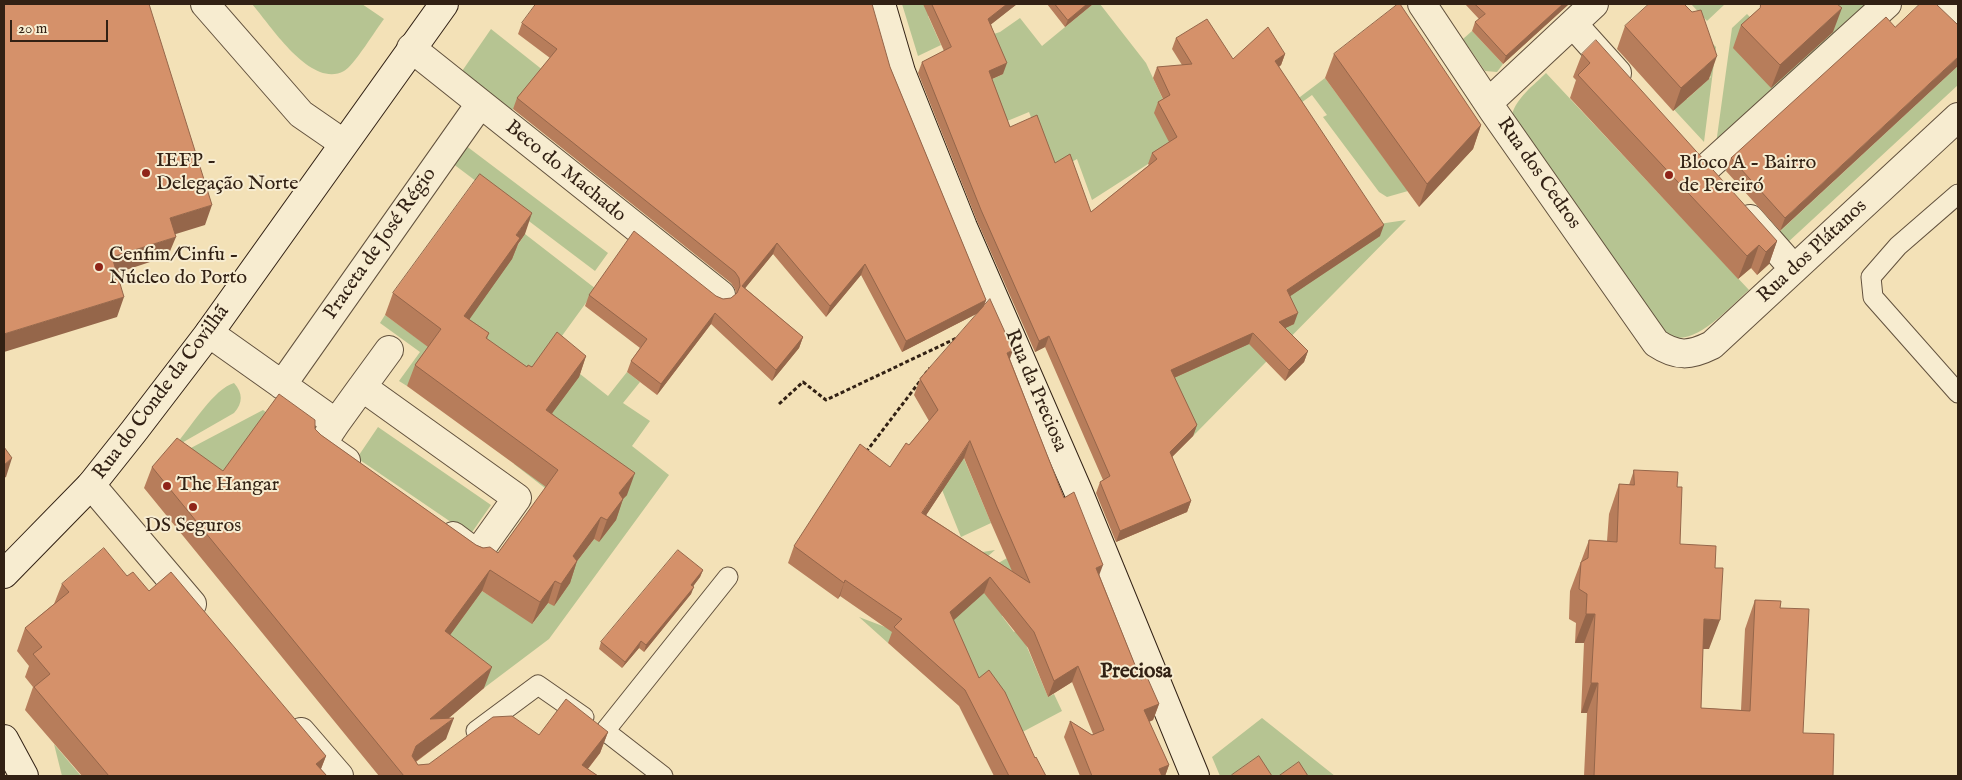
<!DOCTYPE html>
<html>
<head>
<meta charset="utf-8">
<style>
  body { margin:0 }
  #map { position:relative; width:1962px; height:780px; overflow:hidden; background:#f3e1b7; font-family:"IM FELL English",serif }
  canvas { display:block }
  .frame { position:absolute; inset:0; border:5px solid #322114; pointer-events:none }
  .scale { position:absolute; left:10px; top:20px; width:98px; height:22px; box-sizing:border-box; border:2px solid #322114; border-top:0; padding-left:6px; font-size:15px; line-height:18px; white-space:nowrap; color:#322114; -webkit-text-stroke:4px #f7ecd0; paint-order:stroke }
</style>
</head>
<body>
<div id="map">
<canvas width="1962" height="780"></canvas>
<div class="frame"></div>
<div class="scale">20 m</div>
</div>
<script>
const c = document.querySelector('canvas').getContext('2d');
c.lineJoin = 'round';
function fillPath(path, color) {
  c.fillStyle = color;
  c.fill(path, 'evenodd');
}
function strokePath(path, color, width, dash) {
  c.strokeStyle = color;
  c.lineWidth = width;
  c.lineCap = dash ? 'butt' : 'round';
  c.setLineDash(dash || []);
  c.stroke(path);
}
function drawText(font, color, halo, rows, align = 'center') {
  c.font = font + ' "IM FELL English",serif';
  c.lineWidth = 4;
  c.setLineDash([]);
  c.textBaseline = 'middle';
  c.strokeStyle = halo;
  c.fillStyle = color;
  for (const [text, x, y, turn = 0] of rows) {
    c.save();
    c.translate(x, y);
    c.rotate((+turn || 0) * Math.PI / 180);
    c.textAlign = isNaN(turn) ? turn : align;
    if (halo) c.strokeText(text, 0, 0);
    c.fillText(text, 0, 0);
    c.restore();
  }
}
fillPath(new Path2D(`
  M 252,4 L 362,4 L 384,19 C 377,28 353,67 344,71 C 311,89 271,26 252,4 Z
  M 902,4 L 952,4 L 928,16 L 941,45 L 918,56 Z
  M 1093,4 L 1100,4 L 1146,63 L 1166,106 L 1173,148 L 1092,200 L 1077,159 L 1052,173 L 1029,112 L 1000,124 L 984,83 L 1003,74 L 969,42 L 1000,32 L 1020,18 L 1042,46 Z
  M 1691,4 L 1725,4 L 1707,21 Z
  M 1806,4 L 1872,4 L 1716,144 L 1732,28 L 1747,14 L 1758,25 Z
  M 491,29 L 544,71 L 508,115 L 458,77 Z
  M 1472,31 L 1503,64 L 1497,72 L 1485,71 L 1463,39 Z
  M 1705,36 L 1716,47 L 1704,142 L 1618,49 L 1687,99 L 1711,77 L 1705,71 Z
  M 1958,66 L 1958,85 L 1786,244 L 1776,235 Z
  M 1546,73 L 1749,290 C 1729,307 1691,353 1663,333 L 1512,115 C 1516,98 1534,85 1546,73 Z
  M 1325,78 L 1408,191 L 1387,197 L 1379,192 L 1323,117 L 1327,115 L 1312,95 L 1218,162 L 1305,286 L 1379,236 L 1372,225 L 1406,220 L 1193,436 L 1127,272 L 1217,160 Z
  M 465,145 L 608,253 L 595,271 L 452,163 Z
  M 525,234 L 596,289 L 551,351 L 608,396 L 627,372 L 640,382 L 623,403 L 650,421 L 632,446 L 669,475 L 549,639 L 484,688 L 170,459 L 263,410 L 271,416 L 454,629 L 482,591 L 533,623 L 548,603 L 554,605 L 569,583 L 565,577 L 594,539 L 599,541 L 550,492 L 514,464 L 554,410 L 457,337 Z
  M 385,315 L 433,350 L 407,386 L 399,381 L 420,352 L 380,323 Z
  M 234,383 C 243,393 243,403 234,413 L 180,444 L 178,442 C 192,425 214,389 234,383 Z
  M 378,427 L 491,505 L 470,535 L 357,458 Z
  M 952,430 L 991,523 L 961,537 L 930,460 Z
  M 995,550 L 888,643 L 859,617 L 893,630 L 958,556 Z
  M 1009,557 L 1028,594 L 1002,616 L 1014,632 L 1019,628 L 1048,697 L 1054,694 L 1062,711 L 1013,737 L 983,686 L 952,621 L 984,571 Z
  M 1262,718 L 1335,776 L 1220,776 L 1212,757 Z
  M 54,744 L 81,776 L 62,776 Z`), '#b6c492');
const lane = new Path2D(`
  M 1958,194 L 1898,246 L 1871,277 L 1873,297 L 1958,393
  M 476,731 L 538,685 L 584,717
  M 663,776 L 605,731 L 728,577`);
const street = new Path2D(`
  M 205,4 L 301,114 L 343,143
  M 1422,4 L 1494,112 L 1656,343 C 1677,357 1690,356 1712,345 L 1958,117
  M 1940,4 L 1958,23
  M 1573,24 L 1617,73
  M 411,48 L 721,295
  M 1488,103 L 1594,4
  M 1705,169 L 1887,4
  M 1750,219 L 1794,269
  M 209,333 L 336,423 L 322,444 L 346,461
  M 282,385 L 480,104
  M 362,387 L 389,350
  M 336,423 L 362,387 L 517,498 L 477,554 L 453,536
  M 91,485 L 192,604
  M 301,732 L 339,776`);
const secondary = new Path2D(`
  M 881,4 L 901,72 L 963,227 L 1078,491 L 1195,776
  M 4,574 L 91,485 L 134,431 L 209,333 L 444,4
  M 4,739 L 24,776`);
strokePath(lane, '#62513d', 21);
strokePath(street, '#62513d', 30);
strokePath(secondary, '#322114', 30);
strokePath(new Path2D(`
  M 779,404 L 803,382 L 826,400 L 959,337
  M 866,452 L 930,368`), '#322114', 3, [4, 2.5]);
strokePath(lane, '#f7ecd0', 19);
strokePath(street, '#f7ecd0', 28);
strokePath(secondary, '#f7ecd0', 28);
fillPath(new Path2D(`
  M 923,4 L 1017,4 L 991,24 L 1003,74 L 992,79 L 1010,127 L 1055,163 L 1091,212 L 1149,165 L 1148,164 L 1152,153 L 1169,142 L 1154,113 L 1158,102 L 1163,99 L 1153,78 L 1157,67 L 1182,65 L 1172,49 L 1176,38 L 1233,59 L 1285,54 L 1281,65 L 1279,67 L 1380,236 L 1290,296 L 1294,324 L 1285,328 L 1308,351 L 1304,362 L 1285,381 L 1249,344 L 1174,378 L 1197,425 L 1193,436 L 1172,457 L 1191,501 L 1187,512 L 1116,542 L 1096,493 L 1100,482 L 1103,480 L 1045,347 L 1035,352 L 977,221 L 918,73 L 922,62 L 944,51 Z
  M 1047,4 L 1093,4 L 1065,27 Z
  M 1465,4 L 1569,4 L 1503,64 L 1472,31 L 1475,22 L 1479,19 Z
  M 1760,8 L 1833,32 L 1771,88 L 1733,48 L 1741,25 Z
  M 522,23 L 890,67 L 986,300 L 984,306 L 1010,359 L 1064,498 L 1099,574 L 1141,680 L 1159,704 L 1153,720 L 1149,722 L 1169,765 L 1165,776 L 1080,776 L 1064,737 L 1070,721 L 1092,735 L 1093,734 L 1072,682 L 1048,697 L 1028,648 L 984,593 L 953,620 L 979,678 L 1035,758 L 1046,776 L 994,776 L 959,706 L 888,643 L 892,632 L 840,596 L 838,599 L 788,563 L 794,546 L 890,467 L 929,421 L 914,395 L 920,379 L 978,313 L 902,352 L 861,275 L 826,317 L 773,254 L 745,288 L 803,337 L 799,348 L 772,381 L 711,324 L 657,395 L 627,372 L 631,361 L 640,348 L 585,306 L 589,295 L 716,296 L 723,299 L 731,298 L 736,294 L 735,289 L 731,283 L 513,109 L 517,98 L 550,58 L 518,34 ZM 964,458 L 991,523 L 1012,571 L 926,515 Z
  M 1625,26 L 1709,79 L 1673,111 L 1617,49 Z
  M 1895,27 L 1780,231 L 1726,171 L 1731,158 Z
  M 1334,54 L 1481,125 L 1473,149 L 1419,207 L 1325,78 Z
  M 1582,54 L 1777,241 L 1769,264 L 1757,275 L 1751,268 L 1738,279 L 1570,98 L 1576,80 L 1573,77 Z
  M 525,234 L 518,244 L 512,259 L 469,319 L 489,333 L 487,339 L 527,367 L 586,356 L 579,377 L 552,413 L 627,495 L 623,499 L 616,520 L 599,542 L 594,539 L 577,561 L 570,583 L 554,606 L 548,603 L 532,624 L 482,591 L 450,635 L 484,688 L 449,718 L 446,739 L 416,762 L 418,765 L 429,764 L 539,735 L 608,732 L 600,753 L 588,769 L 598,776 L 379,776 L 144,488 L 152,467 L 223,471 L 315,429 L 321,435 L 476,545 L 498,553 L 546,487 L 407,386 L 415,365 L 428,347 L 385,315 L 393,293 Z
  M 1634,470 L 1677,487 L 1680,544 L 1709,649 L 1703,649 L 1701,708 L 1741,710 L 1745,629 L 1755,600 L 1780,608 L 1803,733 L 1833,776 L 1838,776 L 1584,776 L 1587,713 L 1581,713 L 1584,643 L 1575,643 L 1576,623 L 1569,619 L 1570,591 L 1589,540 L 1607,541 L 1609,514 L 1619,484 L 1629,485 Z
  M 703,570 L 700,577 L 693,586 L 691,594 L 644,652 L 639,648 L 622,668 L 599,649 L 601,642 Z
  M 127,576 L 149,591 L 326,756 L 321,769 L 327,776 L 82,776 L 25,710 L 33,687 L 25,677 L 29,666 L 17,651 L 25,628 L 54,604 L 62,584 Z`), '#b77d5b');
fillPath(new Path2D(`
  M 1007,4 L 1017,4 L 984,30 L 988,19 Z
  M 1087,4 L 1093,4 L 1065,27 L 1068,20 Z
  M 1563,4 L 1569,4 L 1503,64 L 1506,56 Z
  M 1842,8 L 1833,32 L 1771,88 L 1780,65 Z
  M 1285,54 L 1281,65 L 1271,72 L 1275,61 Z
  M 1717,56 L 1709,79 L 1673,111 L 1681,88 Z
  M 1958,57 L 1958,66 L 1780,231 L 1785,218 Z
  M 1007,63 L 1003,74 L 985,82 L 989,71 Z
  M 1481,125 L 1473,149 L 1419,207 L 1427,184 Z
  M 212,205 L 205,225 L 163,238 L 170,218 Z
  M 532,213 L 525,234 L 518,244 L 512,259 L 457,337 L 464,316 L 516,235 Z
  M 1384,225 L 1380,236 L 1283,301 L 1287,290 Z
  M 176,237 L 168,256 L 105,277 L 112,257 Z
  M 1777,241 L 1769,264 L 1757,275 L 1766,252 Z
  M 777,243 L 773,254 L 738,297 L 742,286 Z
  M 1759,245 L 1751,268 L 1738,279 L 1747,256 Z
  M 865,264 L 861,275 L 826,317 L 830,306 Z
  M 124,297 L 117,317 L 4,352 L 4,334 Z
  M 986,300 L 982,311 L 902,352 L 906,341 Z
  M 715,313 L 711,324 L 657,395 L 661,384 Z
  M 1298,313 L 1294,324 L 1275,333 L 1279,322 Z
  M 1253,333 L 1249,344 L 1167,381 L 1171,370 Z
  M 1049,336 L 1045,347 L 1035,352 L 1039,341 Z
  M 803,337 L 799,348 L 772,381 L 776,370 Z
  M 1013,350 L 1007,367 L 1007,353 Z
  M 1308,351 L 1304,362 L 1285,381 L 1289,370 Z
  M 586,356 L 579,377 L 539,431 L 546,410 Z
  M 1197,425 L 1193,436 L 1166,463 L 1170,452 Z
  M 970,441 L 964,458 L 917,529 L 922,513 Z
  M 12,458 L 6,477 L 4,478 L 4,465 Z
  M 635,473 L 627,495 L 623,499 L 616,520 L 599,542 L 607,520 L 619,493 Z
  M 1191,501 L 1187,512 L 1116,542 L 1120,531 Z
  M 601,517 L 594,539 L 565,577 L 573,556 Z
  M 577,561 L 570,583 L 554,606 L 561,584 Z
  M 1103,565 L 1097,581 L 1096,568 Z
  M 490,570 L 482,591 L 437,653 L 445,631 Z
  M 703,570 L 700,577 L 689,592 L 691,585 Z
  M 990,577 L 984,593 L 944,629 L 950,612 Z
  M 845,580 L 840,596 L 838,599 L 844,583 Z
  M 555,581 L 548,603 L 532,624 L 540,602 Z
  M 694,587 L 691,594 L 644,652 L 646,645 Z
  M 1586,614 L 1595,614 L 1584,643 L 1575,643 Z
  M 1704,619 L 1720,620 L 1709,649 L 1694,649 Z
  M 641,641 L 639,648 L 622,668 L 625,662 Z
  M 1078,666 L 1072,682 L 1048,697 L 1054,681 Z
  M 492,667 L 484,688 L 423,740 L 430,719 Z
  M 1591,683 L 1598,683 L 1587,713 L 1581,713 Z
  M 1159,704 L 1153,720 L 1138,726 L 1144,710 Z
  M 454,718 L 446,739 L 408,767 L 404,776 L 416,746 Z
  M 608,732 L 600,753 L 582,776 L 582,765 Z
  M 326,756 L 318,776 L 316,764 Z
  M 1169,765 L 1165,776 L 1157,776 L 1159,769 Z`), '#95664a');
const building = new Path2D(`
  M 4,4 L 149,4 L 212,205 L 170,218 L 176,237 L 112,257 L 124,297 L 4,334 Z
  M 536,4 L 872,4 L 890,67 L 986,300 L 906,341 L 865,264 L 830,306 L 777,243 L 742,286 L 803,337 L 776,370 L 715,313 L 661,384 L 631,361 L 647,339 L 589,295 L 634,231 L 716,296 L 723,299 L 731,298 L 737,293 L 740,286 L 739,278 L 735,272 L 517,98 L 557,49 L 522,23 Z
  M 932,4 L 1007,4 L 988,19 L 1007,63 L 989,71 L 1010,127 L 1037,115 L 1055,163 L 1070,154 L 1091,212 L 1157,159 L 1152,153 L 1177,137 L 1158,102 L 1170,95 L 1157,67 L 1192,64 L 1176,38 L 1207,19 L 1233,59 L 1268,27 L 1285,54 L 1275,61 L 1384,225 L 1287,290 L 1298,313 L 1279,322 L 1308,351 L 1289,370 L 1253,333 L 1171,370 L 1197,425 L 1170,452 L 1191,501 L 1120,531 L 1100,482 L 1110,476 L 1049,336 L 1039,341 L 981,210 L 922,62 L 951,47 Z
  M 1055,4 L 1087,4 L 1068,20 Z
  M 1398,4 L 1400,4 L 1481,125 L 1427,184 L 1334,54 Z
  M 1475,4 L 1563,4 L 1506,56 L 1475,22 L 1485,14 Z
  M 1649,4 L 1684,4 L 1692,12 L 1701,10 L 1717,56 L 1681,88 L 1625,26 Z
  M 1761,4 L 1837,4 L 1842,8 L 1780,65 L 1741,25 L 1760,8 Z
  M 1920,4 L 1936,4 L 1958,25 L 1958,57 L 1785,218 L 1731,158 L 1886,17 L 1895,27 Z
  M 1596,40 L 1777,241 L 1766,252 L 1759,245 L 1747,256 L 1578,75 L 1590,63 L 1582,54 Z
  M 480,174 L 532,213 L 516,235 L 520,238 L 464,316 L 489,333 L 486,338 L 527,367 L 528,365 L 532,367 L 557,332 L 586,356 L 546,410 L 635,473 L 619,493 L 623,499 L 607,520 L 601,517 L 573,556 L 577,561 L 561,584 L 555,581 L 540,602 L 490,570 L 445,631 L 492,667 L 430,719 L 454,718 L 416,746 L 412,756 L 418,765 L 429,764 L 493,717 L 512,716 L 539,735 L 566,699 L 608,732 L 582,765 L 598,776 L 404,776 L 152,467 L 177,438 L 223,471 L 279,394 L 315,420 L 315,429 L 321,435 L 476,545 L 483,548 L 490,547 L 498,553 L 558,470 L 415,365 L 441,329 L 393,293 Z
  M 990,299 L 1013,350 L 1007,353 L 1064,498 L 1074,492 L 1103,565 L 1096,568 L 1141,680 L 1147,677 L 1159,704 L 1144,710 L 1169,765 L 1159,769 L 1162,776 L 1092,776 L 1070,721 L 1092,735 L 1104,730 L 1078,666 L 1054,681 L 1034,632 L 990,577 L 950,612 L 979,678 L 989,670 L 1005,692 L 1035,758 L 1036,757 L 1046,776 L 1009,776 L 965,690 L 894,627 L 902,619 L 845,580 L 844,583 L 794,546 L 860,444 L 890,467 L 906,443 L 909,445 L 938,410 L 920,379 ZM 970,441 L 997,507 L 1030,583 L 922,513 Z
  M 4,447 L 12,458 L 4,465 Z
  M 1634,470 L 1678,472 L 1677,487 L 1682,487 L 1680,544 L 1716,546 L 1715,568 L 1723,568 L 1720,620 L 1704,619 L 1701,708 L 1750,711 L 1755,600 L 1781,601 L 1780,608 L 1809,609 L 1803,733 L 1834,734 L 1833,776 L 1838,776 L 1594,776 L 1598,683 L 1591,683 L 1595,614 L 1586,614 L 1587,594 L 1579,589 L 1581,562 L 1588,558 L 1589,540 L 1617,542 L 1619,484 L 1634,485 Z
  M 104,548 L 127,576 L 133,572 L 149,591 L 171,572 L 326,756 L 316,764 L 327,776 L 109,776 L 34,687 L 50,674 L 33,654 L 42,647 L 25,628 L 69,592 L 62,584 Z
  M 678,550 L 703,570 L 691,585 L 694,587 L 646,645 L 641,641 L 625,662 L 601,642 Z
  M 1259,756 L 1272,776 L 1233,776 L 1232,775 Z
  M 1299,762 L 1308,776 L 1279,776 Z`);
fillPath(building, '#d5916a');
strokePath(building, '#95664a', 1);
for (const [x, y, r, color] of [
  [146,173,5,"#8f2418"],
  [1669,175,5,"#8f2418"],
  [99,267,5,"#8f2418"],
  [167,486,5,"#8f2418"],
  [193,507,5,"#8f2418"]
]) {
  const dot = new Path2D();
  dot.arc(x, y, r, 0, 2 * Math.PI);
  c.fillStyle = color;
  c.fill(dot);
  strokePath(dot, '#f7ecd0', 2);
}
drawText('20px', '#322114', '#f7ecd0', [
  ["IEFP -",156,162],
  ["Delegação Norte",156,185],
  ["Bloco A - Bairro",1679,164],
  ["de Pereiró",1679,187],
  ["Cenfim/Cinfu -",109,256],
  ["Núcleo do Porto",109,279],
  ["The Hangar",177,486],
  ["DS Seguros",193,527,"center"]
], 'left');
drawText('20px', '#322114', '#f7ecd0', [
  ["Beco do Machado",565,172,39],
  ["Rua dos Cedros",1538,174,55],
  ["Praceta de José Régio",381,244,-55],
  ["Rua dos Plátanos",1813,252,-43],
  ["Rua da Preciosa",1035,391,67],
  ["Rua do Conde da Covilhã",162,393,-53]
]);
drawText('bold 21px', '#322114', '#f7ecd0', [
  ["Preciosa",1136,673]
]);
</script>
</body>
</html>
